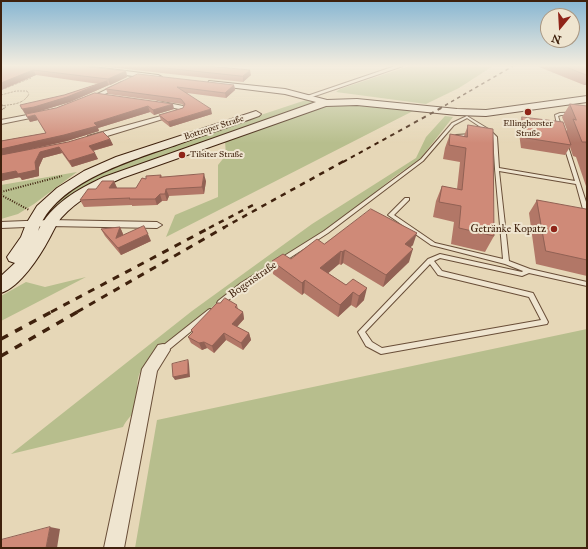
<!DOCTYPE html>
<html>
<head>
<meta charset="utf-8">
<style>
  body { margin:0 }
  #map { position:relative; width:588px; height:549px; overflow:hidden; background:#e6d7b7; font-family:"IM FELL Great Primer",serif }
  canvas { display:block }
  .frame { position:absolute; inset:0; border:2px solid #3f210d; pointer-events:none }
  .north { position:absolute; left:540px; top:8px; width:40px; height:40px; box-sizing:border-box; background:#efe5d0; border:1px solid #a99782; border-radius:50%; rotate:198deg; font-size:11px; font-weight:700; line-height:16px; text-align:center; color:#3f210d }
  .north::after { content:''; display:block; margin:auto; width:14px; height:18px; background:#8f2418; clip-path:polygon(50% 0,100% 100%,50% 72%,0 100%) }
</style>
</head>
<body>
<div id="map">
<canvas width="588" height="549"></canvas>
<div class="frame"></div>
<div class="north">N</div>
</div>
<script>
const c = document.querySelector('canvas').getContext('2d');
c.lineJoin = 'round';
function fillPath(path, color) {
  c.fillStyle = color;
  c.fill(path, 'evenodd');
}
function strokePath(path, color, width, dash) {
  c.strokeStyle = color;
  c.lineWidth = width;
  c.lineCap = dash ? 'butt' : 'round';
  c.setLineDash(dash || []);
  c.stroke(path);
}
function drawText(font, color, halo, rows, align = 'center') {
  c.font = font + ' "IM FELL Great Primer",serif';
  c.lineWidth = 4;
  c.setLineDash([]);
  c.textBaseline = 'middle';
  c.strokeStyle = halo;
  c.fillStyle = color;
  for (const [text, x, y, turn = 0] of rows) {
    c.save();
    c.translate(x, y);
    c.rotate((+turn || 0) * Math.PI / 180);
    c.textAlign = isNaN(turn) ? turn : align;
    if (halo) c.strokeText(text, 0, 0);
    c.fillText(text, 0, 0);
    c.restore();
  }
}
fillPath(new Path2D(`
  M 409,66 L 493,66 L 459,88 L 426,104 L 336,92 L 340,89 Z
  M 306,100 L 315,103 L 147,163 L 55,211 L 50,211 L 64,197 L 92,176 L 125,160 Z
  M 353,105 L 413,111 L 166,237 L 175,215 L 218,197 L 218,165 L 226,155 L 225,141 L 319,108 L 330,106 Z
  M 445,116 L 453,117 L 420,159 L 394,177 L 344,218 L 233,289 L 144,366 C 132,382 141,391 135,408 C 133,415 126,420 123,427 L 11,454 L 192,311 L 312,224 L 416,158 L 426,137 Z
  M 77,172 L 34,204 L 18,214 L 1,219 L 1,185 Z
  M 86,277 L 1,321 L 1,296 L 26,282 L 45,287 Z
  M 587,329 L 587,548 L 135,548 L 157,420 Z`), '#b7be8d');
const lane = new Path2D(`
  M 587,112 L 587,114 L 561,115 L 558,116 L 562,129 L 560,130 L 558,129 L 555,115 L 560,113 Z
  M 467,116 L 490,130 L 497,137 L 499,168 L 575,181 L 563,143 L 565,142 L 567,143 L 587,205 L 587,215 L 584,213 L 576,184 L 499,171 L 509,261 L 530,269 L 587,282 L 587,286 L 529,273 L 522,276 L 440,258 L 434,261 L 442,271 L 533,293 L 548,322 L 547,324 L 381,354 L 366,346 L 358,332 L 428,259 L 440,254 L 522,272 L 523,271 L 505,264 L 431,245 L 388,215 L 405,198 L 409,198 L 409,200 L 394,215 L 435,243 L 503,259 L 495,169 L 493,137 L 488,132 L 467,118 L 454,125 L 423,161 L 328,233 L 245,287 L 222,305 L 220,306 L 218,305 L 217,303 L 218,301 L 241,283 L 324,231 L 421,159 L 452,123 ZM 430,264 L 438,275 L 529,297 L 541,320 L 382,348 L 372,342 L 365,332 Z
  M 472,134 L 473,134 L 473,136 L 457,137 L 453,139 L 451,138 L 456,135 Z
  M 210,309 L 212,310 L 213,312 L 212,314 L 166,352 L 163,353 L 160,352 L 159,350 L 160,348 L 208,310 Z`);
const street = new Path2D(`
  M 395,66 L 403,66 L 312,97 L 307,96 Z
  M 122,82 L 125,84 L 124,85 L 90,101 L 85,100 Z
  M 158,101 L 183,106 L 185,109 L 183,112 L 176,115 L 94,140 L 91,140 L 87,138 L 88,136 L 172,113 L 179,109 L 156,104 L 155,103 Z
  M 43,112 L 45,113 L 45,115 L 1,124 L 1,120 Z
  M 50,220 L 157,222 L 162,225 L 157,228 L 50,226 L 1,228 L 1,222 Z
  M 163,344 L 168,345 L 170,350 L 157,371 L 124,548 L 104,548 L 142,369 L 158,345 Z`);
const secondary = new Path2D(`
  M 63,66 L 85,66 L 158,75 L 162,77 L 158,79 L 67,68 Z
  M 209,81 L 285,89 L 327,100 L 357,99 L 457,109 L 486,110 L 587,96 L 587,102 L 486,116 L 457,115 L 357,105 L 326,106 L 122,178 C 100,188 78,199 61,218 C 56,224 53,232 49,239 C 40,256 20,287 1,293 L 1,276 L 15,263 L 9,261 L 7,257 L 21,237 L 26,224 L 37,206 L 57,188 L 84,171 L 116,157 L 253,112 L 256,111 L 261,114 L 259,116 C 232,126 204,135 176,145 C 132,160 55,182 38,231 C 51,204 78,189 104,177 L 316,102 L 285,94 L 212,85 L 208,83 Z`);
strokePath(lane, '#694e38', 2);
strokePath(street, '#694e38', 2);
strokePath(secondary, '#3f210d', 2);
strokePath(new Path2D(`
  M 1,90 L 31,78 L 28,77
  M 1,95 L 16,91 L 27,91 L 29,94 C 23,105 12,104 1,106
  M 1,104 L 6,107 L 3,109`), '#3f210d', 1, [0.5, 1]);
strokePath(new Path2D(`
  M 1,110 L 5,108`), '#3f210d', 1.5, [0.5, 1]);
strokePath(new Path2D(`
  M 1,192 L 62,176
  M 1,195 L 29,210`), '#3f210d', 2, [1, 1.5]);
fillPath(lane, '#efe5d0');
fillPath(street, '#efe5d0');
fillPath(secondary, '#efe5d0');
strokePath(new Path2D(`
  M 439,109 L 513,66`), '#3f210d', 1.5, [3.5, 3.5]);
strokePath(new Path2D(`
  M 343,162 L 441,108`), '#3f210d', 2, [4.5, 4.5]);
strokePath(new Path2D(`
  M 209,228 L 255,204
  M 223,228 L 344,161`), '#3f210d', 2.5, [5.5, 5.5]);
strokePath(new Path2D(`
  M 51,312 L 211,227
  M 77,312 L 225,227`), '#3f210d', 3, [7, 7]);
strokePath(new Path2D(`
  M 1,339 L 53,311
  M 1,356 L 79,311`), '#3f210d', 3.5, [8, 8]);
fillPath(new Path2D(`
  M 1,66 L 126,71 L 127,77 L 110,85 L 109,85 L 70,102 L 37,112 L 25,114 L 64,95 L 99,84 L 36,75 L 1,90 Z
  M 98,66 L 207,66 L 251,75 L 243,82 Z
  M 539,66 L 587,66 L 587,85 L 584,85 L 539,67 Z
  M 234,85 L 235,90 L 226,98 L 187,93 L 212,114 L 170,127 L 161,120 L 159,115 L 183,108 L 184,106 L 182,104 L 108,94 L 106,89 Z
  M 95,93 L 174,109 L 154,115 L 150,112 L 98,128 L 99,131 L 67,141 L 22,151 L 110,139 L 113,145 L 93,151 L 98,159 L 72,167 L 62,153 L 43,158 L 39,167 L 39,176 L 22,180 L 20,177 L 1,181 L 1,141 L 46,133 L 38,120 L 30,122 L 56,108 Z
  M 570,104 L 587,106 L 587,189 L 576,157 L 573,156 L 570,147 L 565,155 L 521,148 L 518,126 L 522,117 L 566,131 L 567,130 L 562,117 Z
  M 468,125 L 494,236 L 485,252 L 451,244 L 454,222 L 433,217 L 436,201 L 442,186 L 457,189 L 460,162 L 443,159 L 445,148 L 450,134 L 464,136 Z
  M 161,175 L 162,177 L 206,181 L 204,194 L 169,196 L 167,201 L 162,201 L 157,205 L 132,206 L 132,205 L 84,207 L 80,200 L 96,189 L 114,181 L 117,188 L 136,188 L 146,179 Z
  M 537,200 L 587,212 L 587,276 L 536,264 L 529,213 Z
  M 120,227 L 123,234 L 123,235 L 151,241 L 121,255 L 105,236 L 101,229 Z
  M 324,244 L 413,245 L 410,247 L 409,262 L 383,287 L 343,263 L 341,265 L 339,264 L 328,273 L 346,285 L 364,300 L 356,308 L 351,305 L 338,317 L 304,293 L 302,295 L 273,274 L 272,261 L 291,259 Z
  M 237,305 L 238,309 L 243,312 L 244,319 L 237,327 L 249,333 L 251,340 L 243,350 L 226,340 L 214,353 L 207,348 L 202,350 L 191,343 L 188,337 L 192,333 L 191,330 Z`), '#b27767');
fillPath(new Path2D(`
  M 33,70 L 36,75 L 1,90 L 1,83 Z
  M 250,70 L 251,75 L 243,82 L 243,76 Z
  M 126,71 L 127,77 L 110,85 L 108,79 Z
  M 587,80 L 587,85 L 584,85 Z
  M 107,81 L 109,85 L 70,102 L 37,112 L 25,114 L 22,109 Z
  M 234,85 L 235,90 L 226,98 L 225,93 Z
  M 173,104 L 174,109 L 154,115 L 153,110 Z
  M 148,106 L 150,112 L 98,128 L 99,131 L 67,141 L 1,156 L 1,149 L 94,123 Z
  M 211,109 L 212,114 L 170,127 L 168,122 Z
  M 35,115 L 38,120 L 30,122 L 27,117 Z
  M 110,139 L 113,145 L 92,151 L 89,146 Z
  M 59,147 L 62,153 L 43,158 L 39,167 L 39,176 L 22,180 L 18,174 L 35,162 L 40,152 Z
  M 95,153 L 98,159 L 72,167 L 69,161 Z
  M 16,171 L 20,177 L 1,181 L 1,174 Z
  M 204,174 L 206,181 L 204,194 L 202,187 Z
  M 114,181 L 117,188 L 113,195 L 109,188 Z
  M 166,189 L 169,196 L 167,201 L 165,194 Z
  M 160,194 L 162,201 L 157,205 L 155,199 Z
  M 120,227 L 123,234 L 120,245 L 116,238 Z
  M 417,233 L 413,245 L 400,257 L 405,244 Z
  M 148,234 L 151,241 L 121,255 L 118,248 Z
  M 413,249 L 409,262 L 383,287 L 386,275 Z
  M 345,250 L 343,263 L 341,265 L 342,252 Z
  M 341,251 L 339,264 L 319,281 L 320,268 Z
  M 305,280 L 304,293 L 302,295 L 302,283 Z
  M 367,288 L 364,300 L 356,308 L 359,296 Z
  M 353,292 L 351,305 L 338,317 L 340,305 Z
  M 243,312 L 244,319 L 233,331 L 232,324 Z
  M 224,333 L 226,340 L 214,353 L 212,346 Z
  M 249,333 L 251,340 L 243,350 L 241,343 Z
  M 204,342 L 207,348 L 202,350 L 199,343 Z
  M 188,360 L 189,364 L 190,377 L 175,380 L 173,377 Z
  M 50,527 L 60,529 L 57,548 L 46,548 Z`), '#916154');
const building = new Path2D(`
  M 1,66 L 81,66 L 126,71 L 108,79 L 33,70 L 1,83 Z
  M 146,66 L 207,66 L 250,70 L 243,76 Z
  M 564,66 L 587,66 L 587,75 Z
  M 138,74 L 234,85 L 225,93 L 177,87 L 211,109 L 168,122 L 159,115 L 183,108 L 185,104 L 181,99 L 106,89 Z
  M 107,81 L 67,97 L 34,107 L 22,109 L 20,105 L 64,95 Z
  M 95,93 L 173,104 L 153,110 L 148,106 L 94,123 L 97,126 L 64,135 L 1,149 L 1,141 L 46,133 L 35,115 L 27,117 L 26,114 L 56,108 Z
  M 570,104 L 587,106 L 587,146 L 586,142 L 582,142 L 573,119 L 576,120 Z
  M 522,117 L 563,122 L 571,145 L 526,138 Z
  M 468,125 L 493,129 L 494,236 L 459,228 L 461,206 L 439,202 L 442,186 L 462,190 L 466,148 L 449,145 L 450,134 L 467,137 Z
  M 103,132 L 110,139 L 89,146 L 95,153 L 69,161 L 59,147 L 40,152 L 35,162 L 36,170 L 18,174 L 16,171 L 1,174 L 1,155 L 68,142 Z
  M 204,174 L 202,187 L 166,189 L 165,194 L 160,194 L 155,199 L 129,199 L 130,198 L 80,200 L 88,189 L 96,189 L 102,181 L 114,181 L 109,188 L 136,188 L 142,178 L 146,179 L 146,176 L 161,175 L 160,177 Z
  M 537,200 L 586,209 L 587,212 L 587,260 L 546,251 Z
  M 371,209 L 417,233 L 405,244 L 413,249 L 386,275 L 345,250 L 342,252 L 341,251 L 320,268 L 346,285 L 353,279 L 367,288 L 359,296 L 353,292 L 340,305 L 305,280 L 302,283 L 272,261 L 283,254 L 291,259 L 317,239 L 324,244 Z
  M 144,226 L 148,234 L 118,248 L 101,229 L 120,227 L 116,238 Z
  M 225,298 L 237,305 L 235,307 L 243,312 L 232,324 L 249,333 L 241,343 L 224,333 L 212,346 L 204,342 L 199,343 L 188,337 L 193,332 L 191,330 L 217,303 L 220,303 Z
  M 188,360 L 188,374 L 173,377 L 172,364 Z
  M 50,527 L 46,548 L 1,548 L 1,540 Z`);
fillPath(building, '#cf8a78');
strokePath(building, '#916154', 1);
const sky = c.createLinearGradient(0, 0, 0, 143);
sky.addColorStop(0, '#87b6d2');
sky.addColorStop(0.46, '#f4eddf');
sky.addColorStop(1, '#f4eddf00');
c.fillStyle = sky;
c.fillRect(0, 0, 588, 143);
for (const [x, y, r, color] of [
  [528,112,4,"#8f2418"],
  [182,155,4,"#8f2418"],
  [554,229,4,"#8f2418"]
]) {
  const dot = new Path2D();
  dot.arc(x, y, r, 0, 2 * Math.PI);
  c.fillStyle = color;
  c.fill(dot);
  strokePath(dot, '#efe5d0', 1.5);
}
drawText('9px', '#3f210d', '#efe5d0', [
  ["Ellinghorster",528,124],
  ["Straße",528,134],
  ["Tilsiter Straße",190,155,"left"]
]);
drawText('9px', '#3f210d', '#efe5d0', [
  ["Bottroper Straße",214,128,-18]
]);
drawText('11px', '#3f210d', '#efe5d0', [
  ["Getränke Kopatz",546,229]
], 'right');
drawText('11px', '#3f210d', '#efe5d0', [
  ["Bogenstraße",253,280,-35]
]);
</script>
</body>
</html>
